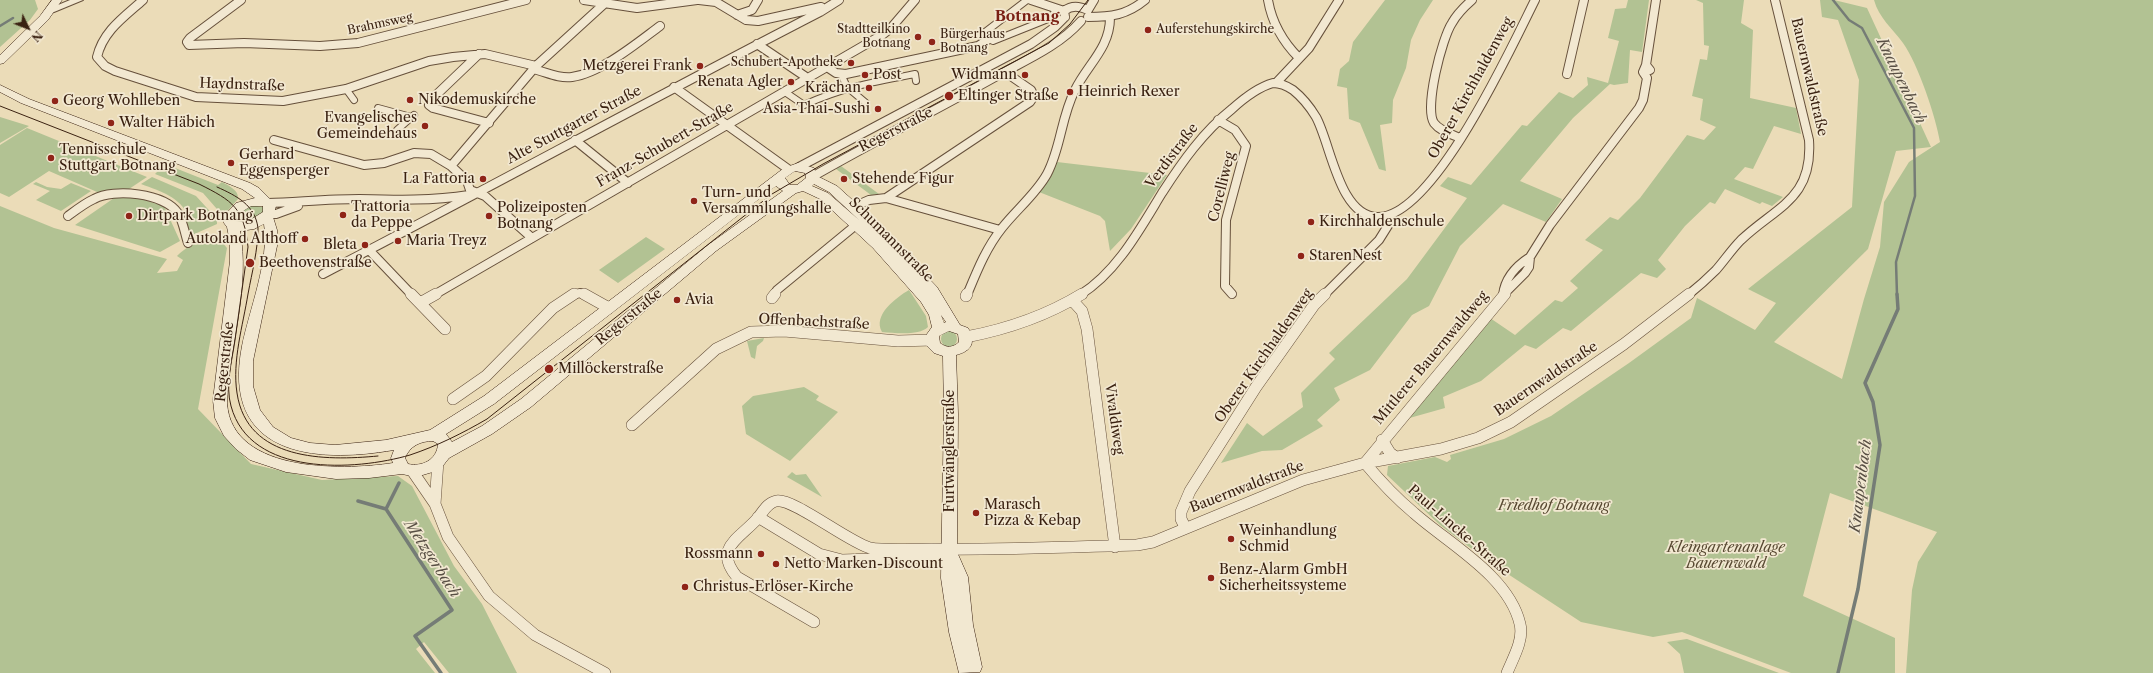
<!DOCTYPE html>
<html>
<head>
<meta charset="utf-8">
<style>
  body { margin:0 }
  #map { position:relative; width:2153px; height:673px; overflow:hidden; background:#ebdcb8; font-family:"Libre Caslon Text",serif }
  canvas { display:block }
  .north { position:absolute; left:8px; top:8px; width:40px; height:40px; -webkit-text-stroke:3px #f2e8d1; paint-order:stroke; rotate:133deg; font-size:11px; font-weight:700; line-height:16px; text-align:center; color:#3a2111 }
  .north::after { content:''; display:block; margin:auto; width:14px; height:18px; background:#3a2111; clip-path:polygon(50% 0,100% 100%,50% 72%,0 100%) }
</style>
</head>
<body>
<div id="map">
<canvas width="2153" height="673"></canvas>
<div class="north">N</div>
</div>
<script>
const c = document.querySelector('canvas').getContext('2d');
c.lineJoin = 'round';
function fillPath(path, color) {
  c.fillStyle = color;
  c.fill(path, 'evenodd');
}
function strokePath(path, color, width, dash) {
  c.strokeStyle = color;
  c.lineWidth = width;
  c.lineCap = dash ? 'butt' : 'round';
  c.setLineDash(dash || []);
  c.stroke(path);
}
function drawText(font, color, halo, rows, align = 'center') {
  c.font = font + ' "Libre Caslon Text",serif';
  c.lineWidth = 3.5;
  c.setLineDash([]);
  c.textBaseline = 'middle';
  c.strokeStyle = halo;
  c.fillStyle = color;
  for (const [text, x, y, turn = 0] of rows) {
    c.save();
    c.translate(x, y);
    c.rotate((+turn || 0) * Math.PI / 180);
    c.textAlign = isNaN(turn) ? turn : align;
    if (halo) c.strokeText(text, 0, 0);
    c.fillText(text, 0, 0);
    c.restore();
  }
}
fillPath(new Path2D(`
  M 0,0 L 35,0 L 38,9 L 30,20 L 0,47 Z
  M 1385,0 L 1433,0 L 1420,20 L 1411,40 L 1406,68 L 1393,100 L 1392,123 L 1380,125 L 1386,171 L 1379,169 L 1360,123 L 1349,119 L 1347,88 L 1337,86 L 1340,69 L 1349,61 L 1353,42 Z
  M 1628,0 L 1649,0 L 1642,52 L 1630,50 L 1628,83 L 1614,85 L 1610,84 L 1573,118 L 1520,181 L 1562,199 L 1546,222 L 1503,204 L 1460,246 L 1429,306 L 1412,315 L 1370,370 L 1334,388 L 1340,400 L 1317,420 L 1323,426 L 1282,450 L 1262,451 L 1221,463 L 1247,423 L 1263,436 L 1303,407 L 1301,393 L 1335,359 L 1329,353 L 1407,279 L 1467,198 L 1440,186 L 1448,177 L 1471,185 L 1522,125 L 1527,126 L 1559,92 L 1573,98 L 1588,85 L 1587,77 L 1608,83 L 1619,41 L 1608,38 L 1615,9 L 1626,8 Z
  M 1696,0 L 1744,0 L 1741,23 L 1753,30 L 1750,98 L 1796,108 L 1801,134 L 1774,126 L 1753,169 L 1745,167 L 1734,179 L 1783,197 L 1772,206 L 1762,202 L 1760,204 L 1725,189 L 1715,204 L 1710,202 L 1685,226 L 1658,260 L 1666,269 L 1657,278 L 1641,273 L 1571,331 L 1563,328 L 1536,349 L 1525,345 L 1481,381 L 1443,397 L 1445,408 L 1406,419 L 1490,318 L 1515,335 L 1555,300 L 1562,302 L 1578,288 L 1570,281 L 1603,250 L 1585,240 L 1610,217 L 1618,220 L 1640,198 L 1687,135 L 1704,140 L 1716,127 L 1700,120 L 1703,99 L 1692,96 L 1700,59 L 1707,60 L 1709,46 L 1704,45 L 1703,3 Z
  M 1820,0 L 1834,0 L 1867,8 L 1931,147 L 1896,151 L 1868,249 L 1774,342 L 1842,379 L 1864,299 L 1880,247 L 1884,202 L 1909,162 L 1940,142 C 1936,117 1918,64 1903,43 C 1892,28 1879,18 1874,0 L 2153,0 L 2153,673 L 1906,673 L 1912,590 L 1918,562 L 1937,532 L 1830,493 L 1803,596 L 1895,638 L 1895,673 L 1791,673 L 1682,632 L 1653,637 L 1581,622 L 1485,559 L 1440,525 L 1387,475 L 1388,466 L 1435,457 L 1447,462 L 1451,459 L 1450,455 L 1504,439 L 1551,416 L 1629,363 L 1691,318 L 1697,298 L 1755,330 L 1776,303 L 1748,289 L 1852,207 L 1859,80 L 1838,20 L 1822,17 Z
  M 0,117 L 29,126 L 0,143 Z
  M 27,128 L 147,177 L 123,193 L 113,189 L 104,195 L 49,171 L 9,197 L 0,193 L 0,145 Z
  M 1057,162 L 1167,175 L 1131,229 L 1110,251 L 1105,221 L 1100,216 L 1039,192 Z
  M 165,164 L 218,185 L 222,182 C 229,186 239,190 238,199 L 223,216 L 203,193 L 155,174 L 159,170 L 155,168 Z
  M 841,166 L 879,194 L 871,195 L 836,169 Z
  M 152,177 L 196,196 L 217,219 L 217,224 L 190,236 L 183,220 L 189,217 C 179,196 162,192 141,184 Z
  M 36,182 L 47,187 L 61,189 L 71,183 L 91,191 L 61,211 L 36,200 L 50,191 L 33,184 Z
  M 117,196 L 135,197 L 164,206 L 180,241 L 160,252 L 75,225 Z
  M 251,205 L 263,207 L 263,212 L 249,222 L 237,222 L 235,220 L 236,215 Z
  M 0,206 L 54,228 L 167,259 L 157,273 L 177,271 L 183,260 L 177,256 C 184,249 204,236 214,238 C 220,239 223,243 227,248 L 198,409 L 251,464 L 322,480 L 398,476 L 412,486 L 454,566 L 482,604 L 517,673 L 449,673 L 424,642 L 416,649 L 435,673 L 0,673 Z
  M 646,237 L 665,249 L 618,283 L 599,270 Z
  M 909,290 L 926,316 L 928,327 C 919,336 895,333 882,332 C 872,315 897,297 909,290 Z
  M941 339a8 8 0 1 1 16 0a8 8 0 1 1-16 0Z
  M 764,338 L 763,341 L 757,346 L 755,359 L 751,357 L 747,341 Z
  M 804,387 L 819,396 L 816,400 L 838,412 L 790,461 L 746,434 L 742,406 L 753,396 Z
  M 792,472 L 796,475 L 806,474 L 822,497 L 787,477 Z
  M 1687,639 L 1779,673 L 1684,673 L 1680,654 L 1667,642 Z`), '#b2c293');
strokePath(new Path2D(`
  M 1833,0 L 1849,20 L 1862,28 L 1914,128 L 1915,196 L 1896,262 L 1897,295
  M 0,26 L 13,18`), '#757c76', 2.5);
strokePath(new Path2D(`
  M 358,501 L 386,509 L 452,610 L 415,636 L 441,673
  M 386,509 L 399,483
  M 1838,673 L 1858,589 L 1880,445 L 1873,402 L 1865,383 L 1898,309 L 1897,294`), '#757c76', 3.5);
const pedestrian = new Path2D(`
  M 980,36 L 1027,0
  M 989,39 L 993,41 L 1048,19 L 1058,9
  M 841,74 L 847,87 L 866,103
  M 346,89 L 354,100
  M 785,92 L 804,105 C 844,87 873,82 915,74 L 916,81
  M 378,108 L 411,117
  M 397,130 L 414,115`);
const minorFar1 = new Path2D(`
  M 143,0 C 124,17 103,31 97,57 L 105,66 L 115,71 L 196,97 L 283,101 L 346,89 L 429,61 L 453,57 L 485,54 L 536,66
  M 241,0 L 190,38 L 187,42 L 189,45 L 244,43 L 320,46 L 358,43 L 526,0
  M 584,0 L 637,8 L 697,0
  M 699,0 L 716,2 L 746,20 L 758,21 L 821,7
  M 1031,0 L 1064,11
  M 1268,0 C 1272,23 1283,42 1299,58
  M 1088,10 L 1094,0
  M 737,15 L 752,10 L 758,0
  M 1065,17 L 1064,11 C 1072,5 1079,6 1088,10
  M 1088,17 C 1111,17 1127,15 1145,0
  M 757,44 L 809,79
  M 479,54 L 433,98 L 429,105 L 433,108 L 489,123
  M 827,67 L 836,73 L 846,74 L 978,46 L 989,39
  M 533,69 C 546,72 559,79 572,77 C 601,73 637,43 660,26
  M 1650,70 L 1646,65 L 1656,0
  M 1567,74 L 1584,0
  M 1277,82 L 1309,48 L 1339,0
  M 674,87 L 788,169
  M 1218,120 L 1235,130 L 1246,146 L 1226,220 L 1225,286 L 1232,294
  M 1460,138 C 1451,134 1440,131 1434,123 C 1424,108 1442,38 1452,23 C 1457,14 1464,7 1472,0
  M 274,140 L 364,165 L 384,163 L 414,153 L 431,154 L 451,166 L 467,181 L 470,190 L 485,196 L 532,238
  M 575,140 L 628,183
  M 451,166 L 536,66 L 604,4
  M 799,167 L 1031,44 L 1055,27 L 1065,17
  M 812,177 C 873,142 936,110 997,76 C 1026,60 1059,46 1081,21
  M 886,198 L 1000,230
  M 268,203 C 298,202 329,199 359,199 C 396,200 432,201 469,195
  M 853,207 L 869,200 L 886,198 L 1030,102 L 1034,96 L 1031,90 L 1005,72
  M 269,214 L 276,214 L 298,206
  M 68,216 C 76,210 85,203 94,199 C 114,188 164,193 178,213 C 183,221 185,234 188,243
  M 370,251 L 412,295
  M 323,274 C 489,188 653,98 820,12 L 839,0
  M 434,295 L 882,35 L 891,28 L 915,0
  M 572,295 L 580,293 L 586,295
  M 774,295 L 777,290 L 856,225
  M 967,295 C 977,271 986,248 1002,228 C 1016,210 1036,194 1047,174 C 1061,148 1061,117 1075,90 C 1087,65 1110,48 1110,18
  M 1080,295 C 1117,272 1140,229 1162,193 C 1182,162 1203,132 1232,109 C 1243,99 1259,87 1273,83 C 1281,83 1287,86 1293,90 C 1303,98 1310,107 1316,117 C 1331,144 1339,217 1378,217 C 1434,217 1512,46 1535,0
  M 1324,295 L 1379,240 L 1389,224 L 1387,218
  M 1503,295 C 1505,277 1516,266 1530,257
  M 1503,295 L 1525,273 L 1529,267 L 1530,257 L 1550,225 L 1639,108 L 1643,100 L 1647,78 L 1643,72 L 1646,65
  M 1688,295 C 1698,287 1707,279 1716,270 C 1724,261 1732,249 1741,240 C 1777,206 1813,199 1809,140 L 1775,0`);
const minor = new Path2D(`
  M 411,294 L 445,329
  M 584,294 L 609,308
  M 966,296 L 967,294
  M 772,298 L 775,294
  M 1072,300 L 1082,311 L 1087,329 L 1115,547
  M 420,303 L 436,294
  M 966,337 C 1008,329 1046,316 1082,294
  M 453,399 L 486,376 L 553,308 L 574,294
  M 632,425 L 716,349 L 751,332 L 784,331 L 898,341 L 932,340
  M 1382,440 L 1390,453 L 1397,458
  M 1365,463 L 1505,294
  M 1365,463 C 1380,481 1396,498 1414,513 C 1449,544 1509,576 1520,624 C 1524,640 1513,658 1507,673
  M 413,472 L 435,504 L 448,537 L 489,596 L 535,635 L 605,673
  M 435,504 L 438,461
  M 758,517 L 819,554 L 842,560 L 930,557 L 947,551
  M 1185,527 L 1181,519 L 1181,512 L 1190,491 L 1256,387 L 1314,305 L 1325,294
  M 814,622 L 737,577 C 713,548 739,539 757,519 C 763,512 767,503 776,501 C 792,497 848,542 870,548 C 885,551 914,549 931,549 C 1000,550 1068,547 1137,545 L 1153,542 L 1303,480 L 1365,463 L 1441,449 L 1478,438 L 1511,422 L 1624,344 L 1689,294`);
const tertiary = new Path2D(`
  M 70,0 L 83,0 L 54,12 L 51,13 L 46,10 Z`);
const secondary = new Path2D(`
  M 52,0 L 62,0 L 48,20 L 4,63 L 0,64 L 0,55 L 40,16 Z
  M 0,85 L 29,99 L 250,183 L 259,188 L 274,203 L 276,206 L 273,217 L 277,230 L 277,246 L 253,361 L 253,386 L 260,410 L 273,427 L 291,438 L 310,443 L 335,445 L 386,440 L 430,430 L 484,396 L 784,168 L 798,163 L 814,168 L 817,176 L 837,186 L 857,204 L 937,287 L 960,325 L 968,328 C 976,342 972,351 956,355 L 958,414 L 957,552 L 968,577 L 973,625 L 982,667 L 980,672 L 959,673 L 949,632 L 941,578 L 944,414 L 943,356 L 934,353 L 926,345 L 927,334 L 932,327 L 929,315 L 921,302 L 873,248 L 820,199 L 803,191 L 796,193 L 716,251 L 531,407 L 492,434 L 449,458 L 442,467 L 436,471 L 416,477 L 402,474 L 369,478 L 336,479 L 286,472 L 250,460 L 236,449 L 224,436 L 215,418 L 213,400 L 230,261 L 230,242 L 227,227 L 224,223 L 224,216 L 236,203 L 255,198 L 242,189 L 21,103 L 0,92 ZM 795,171 L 805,173 L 806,178 L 797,185 L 790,185 L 785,178 ZM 814,184 L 829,192 L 859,220 L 828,193 L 812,186 ZM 776,186 L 783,191 L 708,245 L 521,399 L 482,426 L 452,442 L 446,434 L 494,404 ZM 251,206 L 263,206 L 263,212 L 247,222 L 236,221 L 237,215 ZM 264,224 C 270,259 249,311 242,346 C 221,455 313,464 394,450 L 391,458 L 393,463 C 341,471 224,473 227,396 C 231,342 250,285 240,231 L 254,229 ZM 941,315 L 946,322 L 944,323 ZM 949,331 L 958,334 L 959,342 C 953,348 946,348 940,343 L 939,336 ZM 433,441 L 438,444 C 437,460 422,467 408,464 L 405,458 C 410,446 420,441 433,441 Z`);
strokePath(pedestrian, '#66503b', 8);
strokePath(minorFar1, '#66503b', 10);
strokePath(minor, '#66503b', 12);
strokePath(tertiary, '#66503b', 2);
strokePath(secondary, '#3a2111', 1);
strokePath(pedestrian, '#f2e8d1', 6);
strokePath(minorFar1, '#f2e8d1', 8);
strokePath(minor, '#f2e8d1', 11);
fillPath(tertiary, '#f2e8d1');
fillPath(secondary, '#f2e8d1');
strokePath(new Path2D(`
  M 0,106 L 199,184 C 233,201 244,208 248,247 C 244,278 239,309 235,340 C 232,361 225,385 231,406 C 250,477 355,471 410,455 C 437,446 463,433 487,419 L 772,194 L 823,164 L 1049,43 L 1070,24 L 1088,0
  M 217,187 C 237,196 255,205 258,228 C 258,250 252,272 248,294 C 243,325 232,361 237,393 C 247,461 325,461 378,456`), '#3a2111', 1);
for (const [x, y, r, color] of [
  [1148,30,4,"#8f2418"],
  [918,37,4,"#8f2418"],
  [932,42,4,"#8f2418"],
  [851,63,4,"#8f2418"],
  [700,66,4,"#8f2418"],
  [865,75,4,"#8f2418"],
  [1025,75,4,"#8f2418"],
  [791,82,4,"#8f2418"],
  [869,88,4,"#8f2418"],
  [1070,92,4,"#8f2418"],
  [949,96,5,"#8f2418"],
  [410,100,4,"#8f2418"],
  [55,101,4,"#8f2418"],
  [878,109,4,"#8f2418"],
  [111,123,4,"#8f2418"],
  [425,126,4,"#8f2418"],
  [51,158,4,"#8f2418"],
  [231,163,4,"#8f2418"],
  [483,179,4,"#8f2418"],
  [844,179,4,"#8f2418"],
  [694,201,4,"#8f2418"],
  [343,215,4,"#8f2418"],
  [129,216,4,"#8f2418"],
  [489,216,4,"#8f2418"],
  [1311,222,4,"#8f2418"],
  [305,239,4,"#8f2418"],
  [398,241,4,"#8f2418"],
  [365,245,4,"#8f2418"],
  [1301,256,4,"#8f2418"],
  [250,263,5,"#8f2418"],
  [677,300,4,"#8f2418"],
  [549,369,5,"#8f2418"],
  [976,513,4,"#8f2418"],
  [1231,539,4,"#8f2418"],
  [761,554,4,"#8f2418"],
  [776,564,4,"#8f2418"],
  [1211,578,4,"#8f2418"],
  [685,587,4,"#8f2418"]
]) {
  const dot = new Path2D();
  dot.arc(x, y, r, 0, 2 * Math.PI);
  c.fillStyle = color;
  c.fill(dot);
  strokePath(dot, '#f2e8d1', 1.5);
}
drawText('12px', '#3a2111', '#f2e8d1', [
  ["Brahmsweg",380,24,-12]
]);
drawText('12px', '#3a2111', '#f2e8d1', [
  ["Stadtteilkino",910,30],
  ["Botnang",910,44],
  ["Auferstehungskirche",1156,30,"left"],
  ["Bürgerhaus",940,35,"left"],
  ["Botnang",940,49,"left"],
  ["Schubert-Apotheke",843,63]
], 'right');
drawText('14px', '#3a2111', '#f2e8d1', [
  ["Metzgerei Frank",692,66,"right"],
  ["Post",873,75],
  ["Widmann",1017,75,"right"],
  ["Renata Agler",783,82,"right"],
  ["Krächan",861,88,"right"],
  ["Heinrich Rexer",1078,92],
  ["Eltinger Straße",958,96],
  ["Nikodemuskirche",418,100],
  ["Georg Wohlleben",63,101],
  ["Asia-Thai-Sushi",870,109,"right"],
  ["Evangelisches",417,118,"right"],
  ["Gemeindehaus",417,134,"right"],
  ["Walter Häbich",119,123],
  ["Tennisschule",59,150],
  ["Stuttgart Botnang",59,166],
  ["Gerhard",239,155],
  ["Eggensperger",239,171],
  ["La Fattoria",475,179,"right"],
  ["Stehende Figur",852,179],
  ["Turn- und",702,193],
  ["Versammlungshalle",702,209],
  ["Trattoria",351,207],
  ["da Peppe",351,223],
  ["Polizeiposten",497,208],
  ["Botnang",497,224],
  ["Dirtpark Botnang",137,216],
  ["Kirchhaldenschule",1319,222],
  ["Autoland Althoff",297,239,"right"],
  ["Maria Treyz",406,241],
  ["Bleta",357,245,"right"],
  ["StarenNest",1309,256],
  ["Beethovenstraße",259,263],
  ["Avia",685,300],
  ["Millöckerstraße",558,369],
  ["Marasch",984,505],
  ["Pizza & Kebap",984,521],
  ["Weinhandlung",1239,531],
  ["Schmid",1239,547],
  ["Rossmann",753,554,"right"],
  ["Netto Marken-Discount",784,564],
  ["Benz-Alarm GmbH",1219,570],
  ["Sicherheitssysteme",1219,586],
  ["Christus-Erlöser-Kirche",693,587]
], 'left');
drawText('14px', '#3a2111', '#f2e8d1', [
  ["Bauernwaldstraße",1809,77,77],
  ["Haydnstraße",242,85,2],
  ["Oberer Kirchhaldenweg",1471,88,-61],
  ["Alte Stuttgarter Straße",574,125,-28],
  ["Regerstraße",896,130,-27],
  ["Franz-Schubert-Straße",665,145,-30],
  ["Verdistraße",1172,156,-53],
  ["Corelliweg",1222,187,-76],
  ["Schumannstraße",891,240,45],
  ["Regerstraße",629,317,-39],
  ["Offenbachstraße",814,322,3],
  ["Oberer Kirchhaldenweg",1264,356,-55],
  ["Mittlerer Bauernwaldweg",1431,358,-50],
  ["Regerstraße",225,362,-84],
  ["Bauernwaldstraße",1546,379,-34],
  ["Vivaldiweg",1114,419,82],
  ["Furtwänglerstraße",950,451,-90],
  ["Bauernwaldstraße",1247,487,-21],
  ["Paul-Lincke-Straße",1459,531,41]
]);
drawText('italic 14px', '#584932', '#f2e8d1', [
  ["Friedhof Botnang",1554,506],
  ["Kleingartenanlage",1726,548],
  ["Bauernwald",1726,564]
]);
drawText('bold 15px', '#7a1f14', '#f2e8d1', [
  ["Botnang",1027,17]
]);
drawText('italic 15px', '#584f44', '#f2e8d1', [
  ["Knaupenbach",1901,81,64],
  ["Knaupenbach",1861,486,-83],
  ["Metzgerbach",432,559,57]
]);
</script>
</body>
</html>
